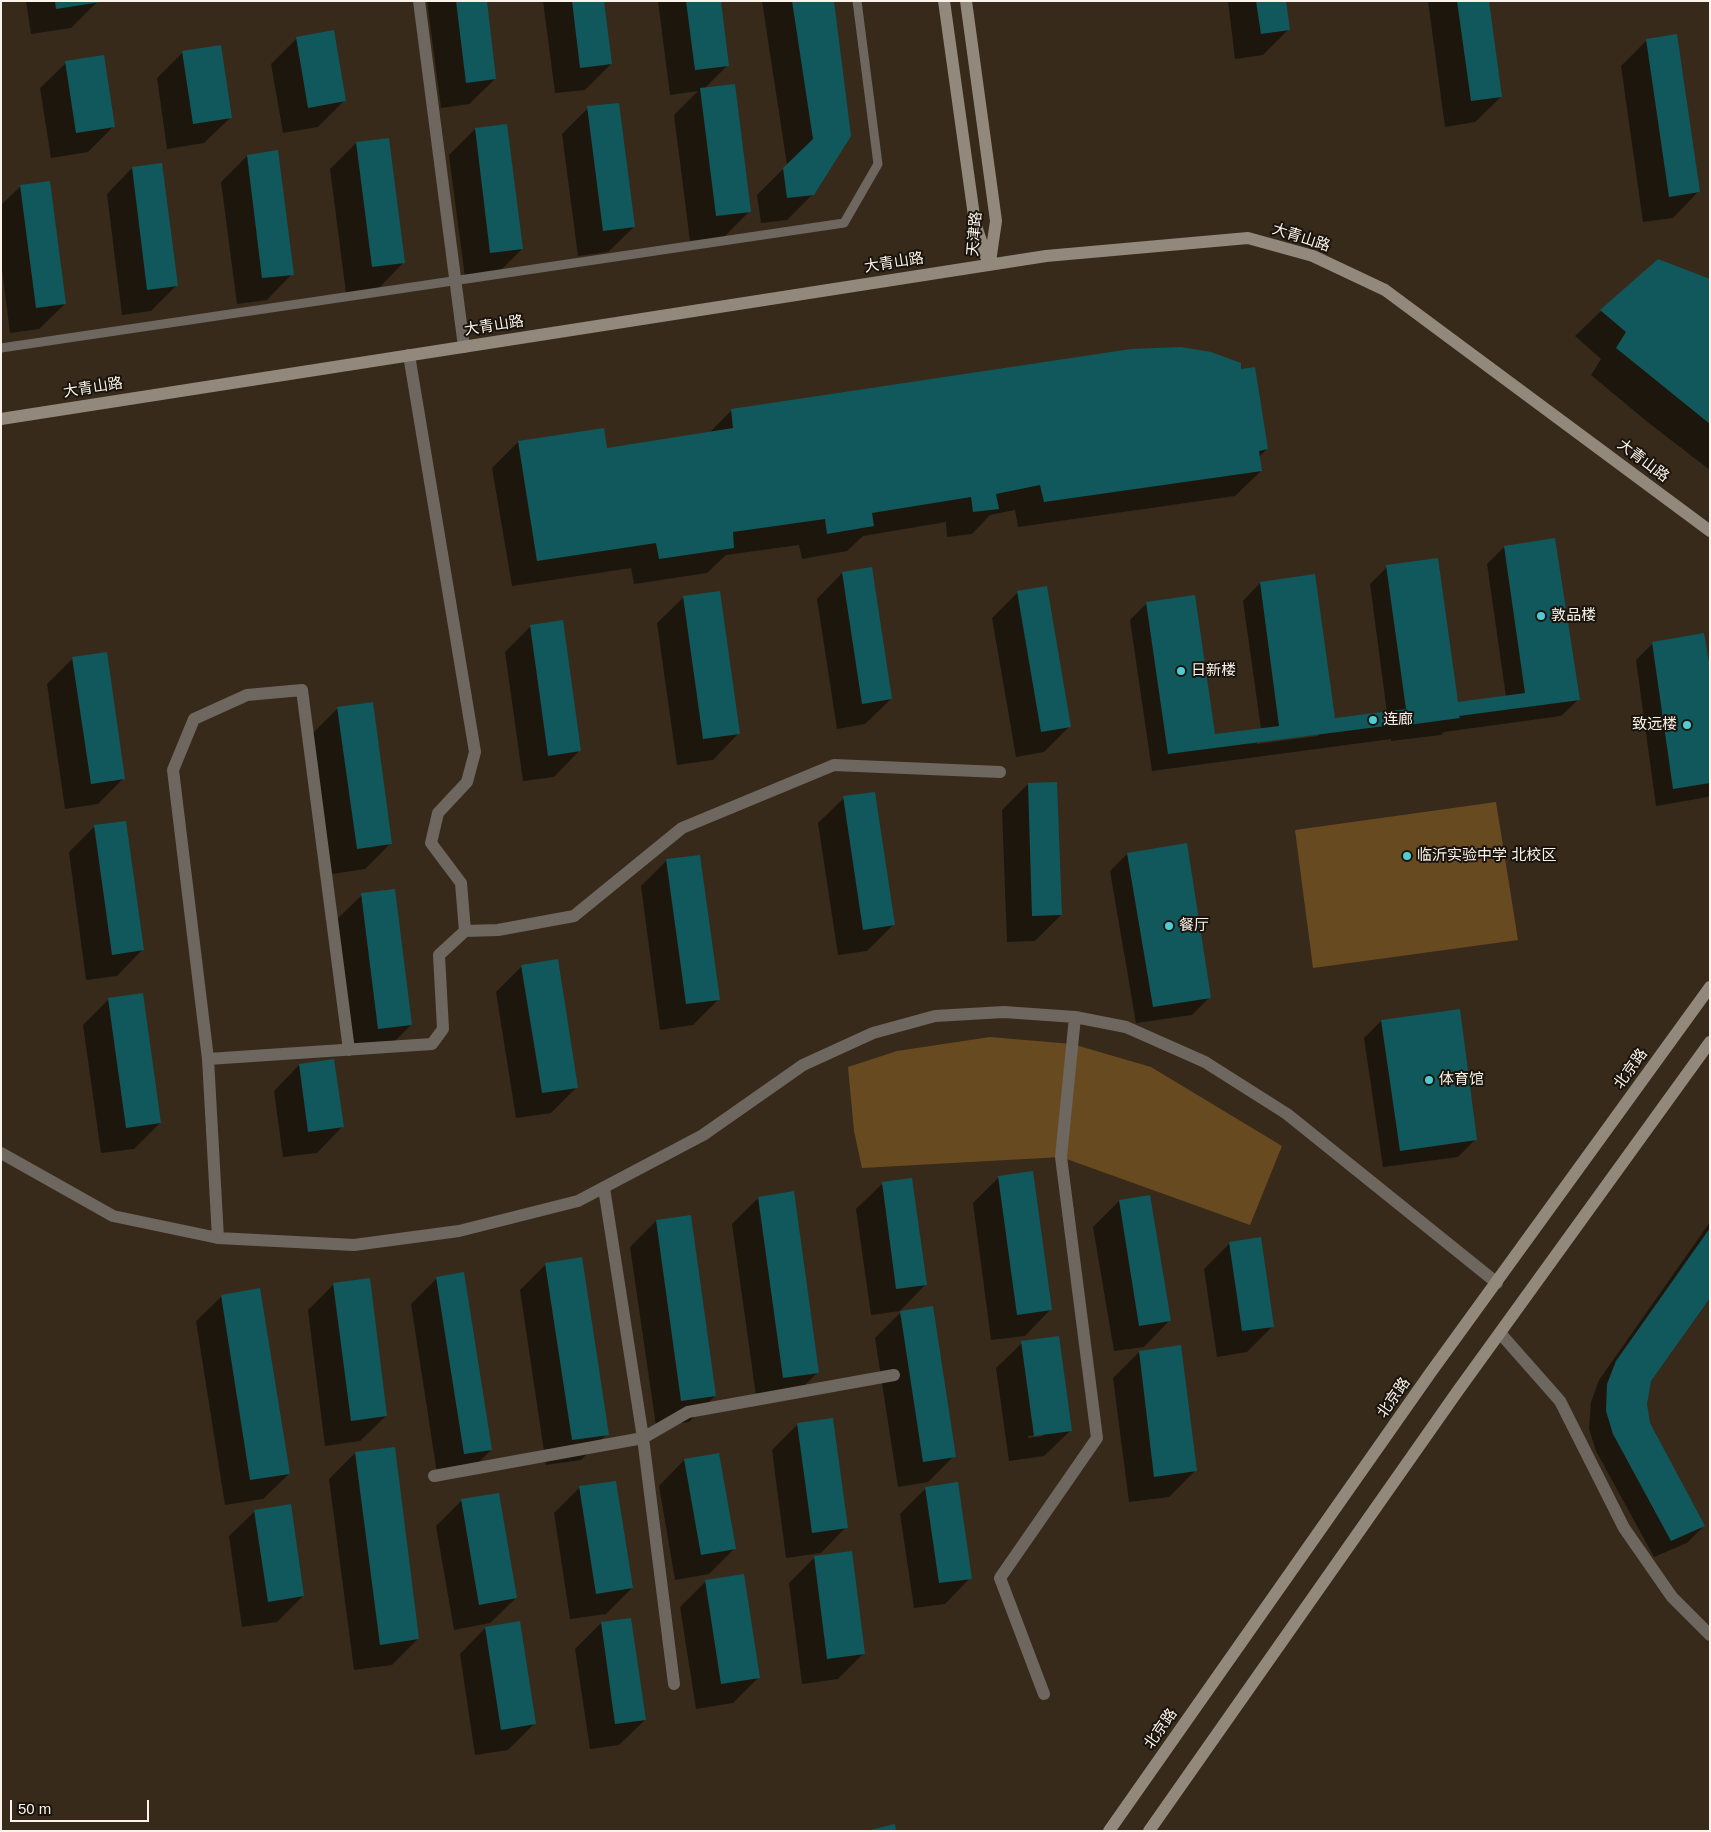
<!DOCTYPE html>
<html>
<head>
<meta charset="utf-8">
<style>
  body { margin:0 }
  #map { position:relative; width:1711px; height:1832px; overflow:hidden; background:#372a1a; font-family:Helvetica,sans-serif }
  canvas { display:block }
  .frame { position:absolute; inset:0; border:2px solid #fbf3e9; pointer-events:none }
  .scale { position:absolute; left:10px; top:1800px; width:139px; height:22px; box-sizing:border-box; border:2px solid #fbf3e9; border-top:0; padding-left:6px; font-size:15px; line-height:18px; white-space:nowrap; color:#fbf3e9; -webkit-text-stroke:4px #19140d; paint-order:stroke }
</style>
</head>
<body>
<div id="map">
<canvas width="1711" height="1832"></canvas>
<div class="frame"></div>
<div class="scale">50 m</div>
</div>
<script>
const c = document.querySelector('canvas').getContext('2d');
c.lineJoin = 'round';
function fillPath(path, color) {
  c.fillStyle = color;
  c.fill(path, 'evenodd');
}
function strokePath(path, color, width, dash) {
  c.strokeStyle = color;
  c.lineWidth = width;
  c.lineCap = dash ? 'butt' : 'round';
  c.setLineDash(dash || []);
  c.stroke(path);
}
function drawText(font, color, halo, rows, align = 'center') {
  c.font = font + ' Helvetica,"Noto Sans SC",sans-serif';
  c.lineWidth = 4;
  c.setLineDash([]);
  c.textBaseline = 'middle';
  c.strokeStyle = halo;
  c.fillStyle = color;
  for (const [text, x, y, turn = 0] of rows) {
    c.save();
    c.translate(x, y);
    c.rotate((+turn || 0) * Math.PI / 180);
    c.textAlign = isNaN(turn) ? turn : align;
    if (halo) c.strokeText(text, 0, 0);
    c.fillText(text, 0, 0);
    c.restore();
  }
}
fillPath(new Path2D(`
  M 1496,802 L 1518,940 L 1313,968 L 1295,830 Z
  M 990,1037 L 1072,1044 L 1151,1067 L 1282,1146 L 1250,1225 L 1061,1157 L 862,1168 L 854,1131 L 848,1067 L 897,1051 Z`), '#684a21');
fillPath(new Path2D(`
  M 26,1 L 97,1 L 97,2 L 71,28 L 31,34 Z
  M 427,1 L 485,1 L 495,79 L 469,104 L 441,108 Z
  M 543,1 L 603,1 L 611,64 L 585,90 L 555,93 Z
  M 658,1 L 720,1 L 728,65 L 704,89 L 750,211 L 724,237 L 690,241 L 674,115 L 698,91 L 670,95 Z
  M 762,1 L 832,1 L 813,194 L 787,220 L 761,223 L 757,195 L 787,165 Z
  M 1228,1 L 1285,1 L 1289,29 L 1263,55 L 1235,59 Z
  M 1428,1 L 1488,1 L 1501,97 L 1475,122 L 1445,127 Z
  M 297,38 L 344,101 L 318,127 L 283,133 L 271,64 Z
  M 1647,40 L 1698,192 L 1673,218 L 1643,222 L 1621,66 Z
  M 183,52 L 230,118 L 204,143 L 167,149 L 157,78 Z
  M 66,63 L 114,126 L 88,152 L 51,158 L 40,88 Z
  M 588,108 L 634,227 L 608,252 L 578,256 L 562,134 Z
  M 475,129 L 522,249 L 496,275 L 465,278 L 449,155 Z
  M 356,143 L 403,263 L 378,289 L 346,293 L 330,169 Z
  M 247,156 L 292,274 L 267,300 L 237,304 L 221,182 Z
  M 132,168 L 176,286 L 151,311 L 122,315 L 107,194 Z
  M 21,186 L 65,304 L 39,329 L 10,333 L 1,262 L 1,205 Z
  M 1658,261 L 1710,280 L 1710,470 L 1650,424 L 1591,375 L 1601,359 L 1575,336 L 1601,311 Z
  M 1240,371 L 1267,449 L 1259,457 L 1261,471 L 1235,496 L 1018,527 L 1015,510 L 990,515 L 972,534 L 947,537 L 946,522 L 863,536 L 847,551 L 802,559 L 799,545 L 726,555 L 707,573 L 634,584 L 631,568 L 512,586 L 492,468 L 518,442 L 606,450 L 709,433 L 731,411 Z
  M 1504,547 L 1579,699 L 1561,716 L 1444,732 L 1441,735 L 1391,741 L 1391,739 L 1152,771 L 1130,620 L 1147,603 L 1214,736 L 1261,729 L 1243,601 L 1260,583 L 1334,720 L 1387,713 L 1370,584 L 1387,567 L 1456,703 L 1506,697 L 1487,564 ZM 1318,733 L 1318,736 L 1257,744 L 1257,741 Z
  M 842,573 L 891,699 L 865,724 L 837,729 L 817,599 Z
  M 1018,592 L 1070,726 L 1044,752 L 1016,757 L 992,618 Z
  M 719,593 L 738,734 L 713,760 L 677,765 L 657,623 L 683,598 Z
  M 531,626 L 579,751 L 554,777 L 523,781 L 505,652 Z
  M 1653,643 L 1710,676 L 1710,795 L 1708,797 L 1656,806 L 1636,660 Z
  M 73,658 L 124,778 L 98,804 L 65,809 L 47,684 Z
  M 338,708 L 391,843 L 365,869 L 332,874 L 312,734 Z
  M 1028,784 L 1061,915 L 1035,941 L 1007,942 L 1002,810 Z
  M 844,798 L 893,925 L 867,951 L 838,955 L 818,823 Z
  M 94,827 L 142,950 L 117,976 L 86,980 L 69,852 Z
  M 1127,854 L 1209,998 L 1192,1015 L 1136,1023 L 1110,871 Z
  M 667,860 L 719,999 L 693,1025 L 660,1030 L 641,886 Z
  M 362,895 L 411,1025 L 385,1051 L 353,1055 L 336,920 Z
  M 522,966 L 577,1087 L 551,1113 L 516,1118 L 496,992 Z
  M 109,999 L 160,1123 L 134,1149 L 101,1153 L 83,1025 Z
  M 1381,1021 L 1476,1139 L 1458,1157 L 1383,1167 L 1364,1038 Z
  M 299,1065 L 342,1127 L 317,1153 L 283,1157 L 274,1091 Z
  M 999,1177 L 1050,1310 L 1025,1336 L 991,1340 L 973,1203 Z
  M 882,1184 L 925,1285 L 900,1311 L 871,1315 L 856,1209 Z
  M 758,1198 L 818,1372 L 792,1398 L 757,1403 L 732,1224 Z
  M 1119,1201 L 1169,1321 L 1144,1347 L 1114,1351 L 1093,1227 Z
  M 656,1221 L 715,1396 L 689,1422 L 656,1426 L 630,1247 Z
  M 1710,1222 L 1710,1296 L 1650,1380 L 1646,1404 L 1649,1423 L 1704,1526 L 1687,1543 L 1654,1557 L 1596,1451 L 1589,1429 L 1591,1402 L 1599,1380 Z
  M 1230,1243 L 1273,1326 L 1247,1352 L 1217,1357 L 1204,1269 Z
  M 546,1264 L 607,1434 L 581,1460 L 546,1465 L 520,1290 Z
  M 437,1278 L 491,1450 L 465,1476 L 438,1480 L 411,1304 Z
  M 334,1284 L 386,1416 L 360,1441 L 325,1446 L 308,1310 Z
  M 222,1296 L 289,1474 L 263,1499 L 225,1505 L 196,1321 Z
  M 900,1313 L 954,1456 L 928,1482 L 898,1487 L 875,1338 Z
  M 1022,1343 L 1070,1431 L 1044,1456 L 1009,1461 L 996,1368 ZM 1043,1434 L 1043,1436 L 1028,1438 L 1028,1436 Z
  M 1139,1352 L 1195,1471 L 1169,1497 L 1129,1502 L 1113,1378 Z
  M 798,1424 L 846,1527 L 821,1553 L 786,1558 L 772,1450 Z
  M 355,1453 L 418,1639 L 392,1665 L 354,1670 L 329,1479 Z
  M 684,1460 L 735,1548 L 709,1574 L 675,1580 L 659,1486 Z
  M 579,1488 L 632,1588 L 606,1614 L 570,1619 L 554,1513 Z
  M 926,1488 L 970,1578 L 945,1604 L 914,1608 L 900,1514 Z
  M 462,1500 L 516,1598 L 490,1623 L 454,1630 L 436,1526 Z
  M 255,1511 L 303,1596 L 277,1622 L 242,1627 L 229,1536 Z
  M 815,1557 L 864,1653 L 838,1679 L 802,1684 L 789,1583 Z
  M 706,1581 L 759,1677 L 733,1703 L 696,1709 L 680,1607 Z
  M 601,1623 L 645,1720 L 619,1745 L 590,1749 L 575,1649 Z
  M 485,1628 L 534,1724 L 508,1750 L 475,1755 L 460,1654 Z`), '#0007');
fillPath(new Path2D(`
  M 55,1 L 101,1 L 101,2 L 56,9 Z
  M 456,1 L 487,1 L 496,79 L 466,83 Z
  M 572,1 L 604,1 L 612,64 L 580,68 Z
  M 686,1 L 721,1 L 729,66 L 695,70 Z
  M 792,1 L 834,1 L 851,136 L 814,195 L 787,198 L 783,168 L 813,139 Z
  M 1256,1 L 1286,1 L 1290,30 L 1261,34 Z
  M 1457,1 L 1489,1 L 1502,97 L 1471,101 Z
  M 334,30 L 346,101 L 308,108 L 296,37 Z
  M 1677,34 L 1700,192 L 1669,197 L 1646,39 Z
  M 221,45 L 232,118 L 193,124 L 182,51 Z
  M 104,55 L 115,127 L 76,133 L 65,61 Z
  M 735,84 L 751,212 L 716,216 L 700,88 Z
  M 619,103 L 635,227 L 603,231 L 587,106 Z
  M 507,124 L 523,249 L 490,253 L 475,128 Z
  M 389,138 L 405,263 L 372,267 L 356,142 Z
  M 278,150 L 294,275 L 262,278 L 247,155 Z
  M 162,163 L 178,286 L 147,290 L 132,167 Z
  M 50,181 L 66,304 L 36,308 L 20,185 Z
  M 1658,259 L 1710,279 L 1710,424 L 1616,348 L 1626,332 L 1600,310 Z
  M 1181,347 L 1211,352 L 1241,363 L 1241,369 L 1255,367 L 1268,449 L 1259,451 L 1262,471 L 1044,502 L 1040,485 L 996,494 L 999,509 L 973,512 L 971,497 L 872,513 L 874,526 L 827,534 L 825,519 L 733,532 L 734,548 L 659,559 L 656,543 L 537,561 L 518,441 L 604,428 L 607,448 L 733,428 L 731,409 L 1131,349 Z
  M 1555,538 L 1580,700 L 1459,716 L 1460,718 L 1408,725 L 1408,723 L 1168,754 L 1146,602 L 1195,595 L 1215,734 L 1279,726 L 1260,582 L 1315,574 L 1335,718 L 1406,709 L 1386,565 L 1438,558 L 1458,702 L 1525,693 L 1504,546 Z
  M 872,567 L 892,699 L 862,704 L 842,572 Z
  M 1047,586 L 1071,727 L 1041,732 L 1017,591 Z
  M 720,591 L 740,734 L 703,739 L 683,596 Z
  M 563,620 L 581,751 L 548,756 L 530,625 Z
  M 1704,633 L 1710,668 L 1710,783 L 1673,789 L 1652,642 Z
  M 107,652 L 125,779 L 91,784 L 72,657 Z
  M 373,702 L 392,844 L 357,849 L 337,707 Z
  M 1057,782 L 1062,915 L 1032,916 L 1028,783 Z
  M 875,792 L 895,925 L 863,930 L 843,796 Z
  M 126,821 L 144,950 L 112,955 L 94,825 Z
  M 1187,843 L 1211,998 L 1153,1007 L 1127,853 Z
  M 700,855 L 720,1000 L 686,1004 L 666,859 Z
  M 395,889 L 412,1025 L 378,1029 L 361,893 Z
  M 558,959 L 578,1088 L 542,1093 L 521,965 Z
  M 143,993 L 161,1123 L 126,1128 L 108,998 Z
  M 1460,1009 L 1477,1140 L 1400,1151 L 1381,1020 Z
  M 334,1059 L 344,1127 L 308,1132 L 299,1064 Z
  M 1033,1171 L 1052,1310 L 1017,1315 L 998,1176 Z
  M 912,1178 L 927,1285 L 896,1289 L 882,1182 Z
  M 794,1191 L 819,1373 L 783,1378 L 758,1197 Z
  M 1150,1195 L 1171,1321 L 1139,1326 L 1119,1200 Z
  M 691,1215 L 716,1396 L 681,1401 L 656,1220 Z
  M 1710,1228 L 1710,1298 L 1651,1381 L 1647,1404 L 1650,1423 L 1705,1526 L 1671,1541 L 1613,1434 L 1606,1411 L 1607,1384 L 1616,1361 Z
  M 1261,1237 L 1274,1327 L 1242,1331 L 1229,1242 Z
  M 582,1257 L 609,1435 L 572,1440 L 545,1263 Z
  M 464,1272 L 492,1450 L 464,1454 L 436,1277 Z
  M 370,1278 L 387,1416 L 351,1421 L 333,1283 Z
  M 260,1288 L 290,1474 L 250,1480 L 221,1295 Z
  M 933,1306 L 956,1457 L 923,1462 L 900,1311 Z
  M 1059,1336 L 1072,1431 L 1034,1436 L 1021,1341 Z
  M 1181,1345 L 1197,1471 L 1154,1477 L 1139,1351 Z
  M 833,1418 L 848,1528 L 812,1533 L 797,1423 Z
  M 395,1447 L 419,1639 L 380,1645 L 355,1452 Z
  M 719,1453 L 736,1549 L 701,1555 L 684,1459 Z
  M 616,1481 L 633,1588 L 596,1594 L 579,1486 Z
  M 958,1482 L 972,1579 L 939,1583 L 925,1487 Z
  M 499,1493 L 517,1598 L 479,1605 L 461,1499 Z
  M 291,1504 L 304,1596 L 268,1602 L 254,1510 Z
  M 852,1551 L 865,1654 L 827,1659 L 814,1556 Z
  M 744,1574 L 760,1678 L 721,1684 L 705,1580 Z
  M 631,1618 L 646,1720 L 615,1724 L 601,1622 Z
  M 520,1621 L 536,1724 L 501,1730 L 485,1627 Z
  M 895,1824 L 896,1831 L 871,1831 L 870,1830 Z`), '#10585b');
strokePath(new Path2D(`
  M 1,348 L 844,223 L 878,164 L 857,1`), '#6d675f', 9);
strokePath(new Path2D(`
  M 419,1 L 464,347
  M 409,355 L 475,752 L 467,782 L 438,813 L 431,843 L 461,883 L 465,931
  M 208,1059 L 432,1044 L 443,1029 L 439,955 L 465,931 L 498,930 L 574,916 L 682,828 L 834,765 L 1000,772
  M 1,1153 L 113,1216 L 218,1238 L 354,1245 L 459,1231 L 578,1201 L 703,1135 L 803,1065 L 873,1033 L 935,1016 L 1004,1012 L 1075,1017 L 1126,1027 L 1205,1062 L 1287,1114 L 1497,1283
  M 604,1188 L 643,1438 L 674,1684
  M 218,1238 L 208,1059 L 173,770 L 194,719 L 247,695 L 302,690 L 349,1050
  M 1500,1333 L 1560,1401 L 1624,1528 L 1672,1597 L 1710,1635
  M 434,1476 L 643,1438 L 688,1412 L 894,1375
  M 1044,1694 L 1000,1578 L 1097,1438 L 1061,1157 L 1075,1017`), '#6d675f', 12);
strokePath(new Path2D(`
  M 944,1 L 975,223 L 989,265
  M 966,1 L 996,221 L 990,262
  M 1,419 L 1046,256 L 1248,238 L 1313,256 L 1385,290 L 1710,531
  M 1109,1831 L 1431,1372 L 1710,987
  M 1149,1831 L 1457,1392 L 1710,1042`), '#92887b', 12);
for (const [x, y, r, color] of [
  [1541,616,5,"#51ccd2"],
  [1181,671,5,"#51ccd2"],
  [1373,720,5,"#51ccd2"],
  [1687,725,5,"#51ccd2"],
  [1407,856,5,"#51ccd2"],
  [1169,926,5,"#51ccd2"],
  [1429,1080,5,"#51ccd2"]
]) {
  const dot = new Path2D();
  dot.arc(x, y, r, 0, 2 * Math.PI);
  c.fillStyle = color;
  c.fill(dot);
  strokePath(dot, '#19140d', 2);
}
drawText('15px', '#fbf3e9', '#19140d', [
  ["天津路",975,234,-85],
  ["大青山路",1301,238,18],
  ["大青山路",894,263,-9],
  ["大青山路",494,326,-9],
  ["大青山路",93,388,-9],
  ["大青山路",1643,461,37],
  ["北京路",1631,1069,-54],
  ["北京路",1394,1398,-55],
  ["北京路",1161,1729,-55]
]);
drawText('15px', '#fbf3e9', '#19140d', [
  ["敦品楼",1551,616],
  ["日新楼",1191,671],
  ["连廊",1383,720],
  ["致远楼",1677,725,"right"],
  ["临沂实验中学 北校区",1417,856],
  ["餐厅",1179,926],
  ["体育馆",1439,1080]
], 'left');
</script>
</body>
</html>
